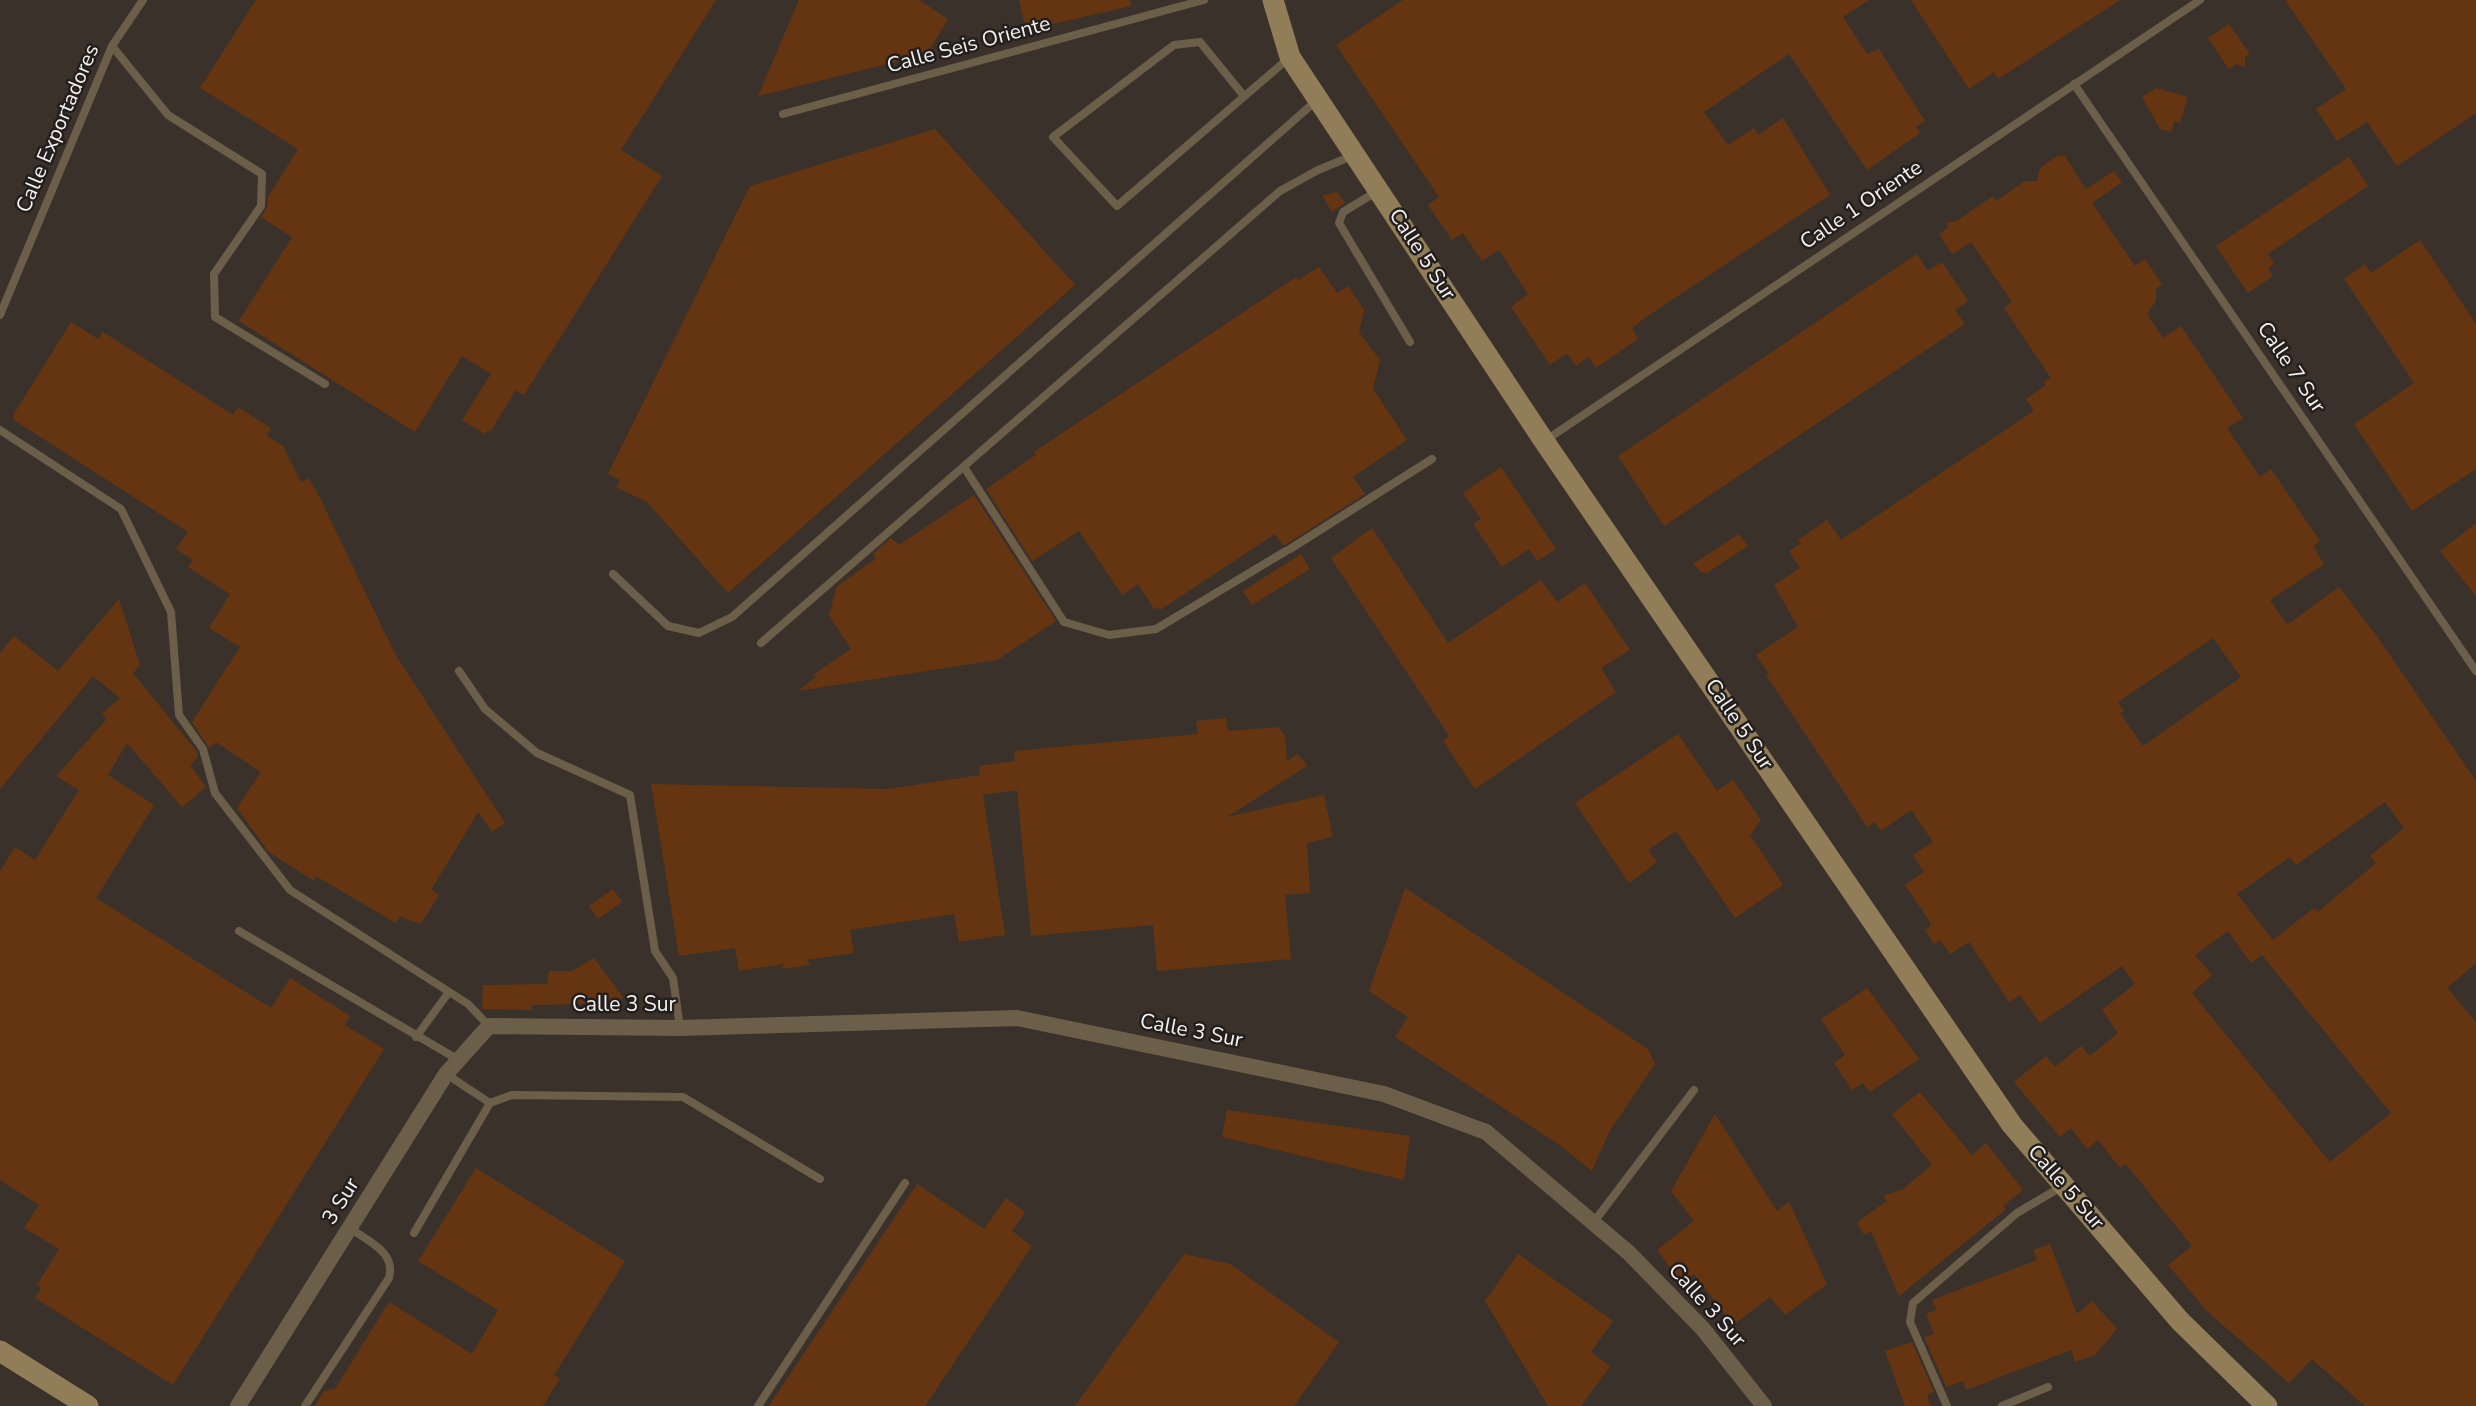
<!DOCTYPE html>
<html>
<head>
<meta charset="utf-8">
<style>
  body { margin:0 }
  canvas { display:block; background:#2d2927 }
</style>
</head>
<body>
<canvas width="2476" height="1406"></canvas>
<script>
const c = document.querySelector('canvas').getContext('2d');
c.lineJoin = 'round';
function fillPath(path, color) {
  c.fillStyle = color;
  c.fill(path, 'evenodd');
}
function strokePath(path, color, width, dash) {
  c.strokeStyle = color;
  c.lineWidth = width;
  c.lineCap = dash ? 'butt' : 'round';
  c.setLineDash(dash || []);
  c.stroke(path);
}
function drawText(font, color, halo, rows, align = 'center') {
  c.font = font + ' "Nunito Sans",sans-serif';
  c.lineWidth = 5;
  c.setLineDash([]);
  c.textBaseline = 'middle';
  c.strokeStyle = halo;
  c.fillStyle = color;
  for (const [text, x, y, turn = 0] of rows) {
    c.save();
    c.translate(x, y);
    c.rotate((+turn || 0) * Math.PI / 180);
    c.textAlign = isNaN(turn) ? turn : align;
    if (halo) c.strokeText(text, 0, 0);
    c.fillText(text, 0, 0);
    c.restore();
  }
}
fillPath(new Path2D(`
  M 0,0 L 2476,0 L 2476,1406 L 0,1406 Z`), '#3b312b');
fillPath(new Path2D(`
  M 256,0 L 716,0 L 621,150 L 662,176 L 524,395 L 516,390 L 490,432 L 488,430 L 485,434 L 462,420 L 491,374 L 462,356 L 415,432 L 239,321 L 292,237 L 261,217 L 267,207 L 268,197 L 298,149 L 200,88 Z
  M 799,0 L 919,0 L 948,19 L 927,54 L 758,96 Z
  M 1019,0 L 1130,0 L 1131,6 L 1026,30 Z
  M 1403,0 L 1869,0 L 1843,17 L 1867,54 L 1879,49 L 1925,121 L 1916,127 L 1920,133 L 1867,170 L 1789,54 L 1704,112 L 1728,145 L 1754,128 L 1758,135 L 1783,118 L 1830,195 L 1649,315 L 1632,328 L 1638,339 L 1596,368 L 1588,357 L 1576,366 L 1567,353 L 1550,365 L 1511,307 L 1528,294 L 1499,250 L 1482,261 L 1463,233 L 1452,240 L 1428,205 L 1439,197 L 1336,45 Z
  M 1911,0 L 2120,0 L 1998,79 L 1994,72 L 1969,89 Z
  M 2285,0 L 2476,0 L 2476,113 L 2397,166 L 2367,122 L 2337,141 L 2316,109 L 2346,89 Z
  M 2229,24 L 2250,54 L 2245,57 L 2245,67 L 2236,64 L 2229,69 L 2208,38 Z
  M 2156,88 L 2188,97 L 2180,123 L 2174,121 L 2171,132 L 2160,129 L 2142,97 Z
  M 935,129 L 1075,285 L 728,593 L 647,502 L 616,487 L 620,480 L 608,474 L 750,186 Z
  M 2057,156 L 2065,156 L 2086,189 L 2114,171 L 2122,182 L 2092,203 L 2135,266 L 2145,259 L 2162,284 L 2156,289 L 2156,301 L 2147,314 L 2163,338 L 2181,326 L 2243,418 L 2227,428 L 2260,477 L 2271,469 L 2320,541 L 2313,546 L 2324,564 L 2270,600 L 2287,625 L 2339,587 L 2379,639 L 2476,781 L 2476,963 L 2447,988 L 2476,1022 L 2476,1406 L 2365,1406 L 2312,1359 L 2289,1383 L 2207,1311 L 2168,1265 L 2192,1246 L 2126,1164 L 2120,1168 L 2098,1140 L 2087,1149 L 2071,1128 L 2060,1137 L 2014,1082 L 2046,1056 L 2055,1067 L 2081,1046 L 2090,1056 L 2118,1033 L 2102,1010 L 2135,984 L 2122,966 L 2040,1023 L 2020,995 L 2009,1002 L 1969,942 L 1950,954 L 1940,940 L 1934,944 L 1925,930 L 1931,926 L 1928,919 L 1905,885 L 1924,872 L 1913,855 L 1933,842 L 1911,810 L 1881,831 L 1875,822 L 1867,827 L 1766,675 L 1769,674 L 1756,655 L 1798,627 L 1774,585 L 1800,568 L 1789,551 L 1800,544 L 1798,540 L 1827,520 L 1841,540 L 2034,411 L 2026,399 L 2046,385 L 2044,382 L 2051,378 L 2004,308 L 2012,302 L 1971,242 L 1952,254 L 1939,234 L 1948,228 L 1947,222 L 1955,222 L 1993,196 L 1996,201 L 2025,181 L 2037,181 L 2040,168 ZM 2213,638 L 2241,677 L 2143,746 L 2120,713 L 2124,711 L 2118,702 ZM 2385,802 L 2404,828 L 2370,856 L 2376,863 L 2318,912 L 2314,908 L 2273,940 L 2237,894 L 2290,857 L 2296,865 ZM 2228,931 L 2251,963 L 2262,955 L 2391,1113 L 2330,1162 L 2192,993 L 2212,975 L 2195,955 Z
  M 2349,157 L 2368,186 L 2268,254 L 2274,264 L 2268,268 L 2273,276 L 2248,293 L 2216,246 Z
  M 1337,192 L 1345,203 L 1332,212 L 1322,195 Z
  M 2420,240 L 2476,324 L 2476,469 L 2412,511 L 2354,424 L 2414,383 L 2344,279 L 2365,264 L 2371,273 Z
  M 1917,254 L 1928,271 L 1942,262 L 1968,301 L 1955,310 L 1965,324 L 1664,526 L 1618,456 Z
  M 1319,267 L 1337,293 L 1348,286 L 1364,310 L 1359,332 L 1380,360 L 1373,389 L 1407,440 L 1353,477 L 1365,494 L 1285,545 L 1283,545 L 1275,534 L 1160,610 L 1158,607 L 1155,610 L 1138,584 L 1122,595 L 1079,531 L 1032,561 L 986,489 L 1036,455 L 1034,452 L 1296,277 L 1298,280 Z
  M 71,322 L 98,339 L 103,332 L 233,415 L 238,407 L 271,428 L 267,436 L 283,446 L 301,482 L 308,478 L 316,490 L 395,654 L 505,823 L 492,832 L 478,812 L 431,890 L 439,895 L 422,922 L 418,924 L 400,916 L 396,923 L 316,876 L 314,881 L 269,852 L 237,808 L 261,772 L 216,742 L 209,748 L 192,722 L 240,647 L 209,628 L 230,594 L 188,567 L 193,560 L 176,549 L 188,532 L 14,420 L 14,414 Z
  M 1501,467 L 1556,549 L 1537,561 L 1529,549 L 1502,567 L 1473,524 L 1481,519 L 1463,493 Z
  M 974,495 L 1056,621 L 997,660 L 798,691 L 816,677 L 814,674 L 851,649 L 829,615 L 837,586 L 876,559 L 873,554 L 891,538 L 899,545 Z
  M 2476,523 L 2476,596 L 2440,551 Z
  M 1372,528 L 1448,643 L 1541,580 L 1557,602 L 1585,583 L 1630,650 L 1601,668 L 1616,692 L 1475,789 L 1443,741 L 1449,736 L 1331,558 Z
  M 1739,534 L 1748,546 L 1707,573 L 1701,572 L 1693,564 Z
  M 1301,554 L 1310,569 L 1252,605 L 1243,591 Z
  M 119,599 L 140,665 L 133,673 L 197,752 L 198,757 L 190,765 L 206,787 L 182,807 L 127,743 L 108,775 L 154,805 L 96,898 L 271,1008 L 290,978 L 350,1016 L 345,1025 L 384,1049 L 173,1385 L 35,1298 L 41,1288 L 37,1285 L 59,1249 L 24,1228 L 39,1205 L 0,1180 L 0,872 L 15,847 L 35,860 L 79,790 L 56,776 L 107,719 L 102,714 L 120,698 L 93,676 L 0,789 L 0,653 L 14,636 L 58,671 Z
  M 1226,718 L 1228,731 L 1278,727 L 1285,736 L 1287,761 L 1298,754 L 1307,766 L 1227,817 L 1324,795 L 1333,837 L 1307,843 L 1310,893 L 1285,895 L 1291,959 L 1157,971 L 1153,925 L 1031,936 L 1017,790 L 983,795 L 1005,935 L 959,942 L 954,914 L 850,930 L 854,953 L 806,960 L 811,965 L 781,969 L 784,964 L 739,971 L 735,948 L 679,956 L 651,784 L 888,789 L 980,775 L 979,766 L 1015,761 L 1014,751 L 1198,734 L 1196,721 Z
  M 1678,734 L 1717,791 L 1733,780 L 1761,820 L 1750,835 L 1783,885 L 1735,918 L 1676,831 L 1648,850 L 1657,862 L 1629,883 L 1575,803 Z
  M 1405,888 L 1648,1049 L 1655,1064 L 1609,1132 L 1592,1171 L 1561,1146 L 1395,1037 L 1408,1017 L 1369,991 Z
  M 613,889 L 622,902 L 598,919 L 589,906 Z
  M 594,958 L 623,997 L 611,1011 L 598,998 L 589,1004 L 532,1005 L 532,1010 L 482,1009 L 483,985 L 547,984 L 549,971 L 572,971 Z
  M 1867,988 L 1919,1059 L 1870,1092 L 1863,1083 L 1852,1090 L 1834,1063 L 1845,1055 L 1821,1019 Z
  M 1920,1092 L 1972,1155 L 1986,1143 L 2023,1190 L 2003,1206 L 2006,1209 L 1899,1296 L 1871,1231 L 1864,1235 L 1857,1222 L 1887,1201 L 1883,1196 L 1903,1189 L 1932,1165 L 1892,1114 Z
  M 1227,1110 L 1410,1136 L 1404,1180 L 1222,1137 Z
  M 1715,1114 L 1777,1211 L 1789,1202 L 1827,1284 L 1785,1315 L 1770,1297 L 1733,1325 L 1694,1274 L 1682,1283 L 1657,1250 L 1694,1221 L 1671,1191 Z
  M 476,1168 L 625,1261 L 554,1375 L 560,1378 L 543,1406 L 315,1406 L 324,1391 L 335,1389 L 389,1302 L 472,1354 L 498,1310 L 418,1261 Z
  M 917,1184 L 984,1229 L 1006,1198 L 1025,1212 L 1012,1231 L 1032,1246 L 925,1406 L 769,1406 Z
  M 2050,1244 L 2077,1314 L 2092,1301 L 2117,1329 L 2094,1356 L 2075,1362 L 2071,1350 L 1966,1390 L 1963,1381 L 1946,1387 L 1924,1337 L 1934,1334 L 1926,1314 L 1936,1310 L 1932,1300 L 2037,1260 L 2033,1250 Z
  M 1184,1254 L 1230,1264 L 1339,1342 L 1294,1406 L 1075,1406 Z
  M 1518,1254 L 1613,1321 L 1591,1352 L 1610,1366 L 1581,1406 L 1548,1406 L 1485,1301 Z
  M 1912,1342 L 1934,1392 L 1927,1395 L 1931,1406 L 1905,1406 L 1885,1351 Z`), '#653511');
strokePath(new Path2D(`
  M 112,46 L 168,115 L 262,174 L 261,206 L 214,274 L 215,317 L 325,384
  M 2074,84 L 2476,671
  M 1244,96 L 1200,42 L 1174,45 L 1053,137 L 1117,206 L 1290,57
  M 783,114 L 1204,0
  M 1376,192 L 1343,212 L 1339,223 L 1410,342
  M 0,315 L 112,46 L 143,0
  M 0,430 L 121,509 L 171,612 L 179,715 L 203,749 L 215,793 L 290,890 L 468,1004 L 489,1026
  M 1546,440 L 2200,0
  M 964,467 L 1064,622 L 1109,635 L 1156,629 L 1286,551
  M 1290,549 L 1432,459
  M 613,574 L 668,626 L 699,633 L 732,617 L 1318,99
  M 761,643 L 1280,191 L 1318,170 L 1352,156
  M 459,671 L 485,709 L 537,753 L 630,795 L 655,951 L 673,978 L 680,1028
  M 239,931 L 457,1059
  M 416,1037 L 449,992
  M 446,1074 L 490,1103 L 512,1095 L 683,1097 L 820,1179
  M 1593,1223 L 1694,1090
  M 414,1233 L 490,1103
  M 305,1406 L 389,1278 C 396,1252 369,1242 350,1228
  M 758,1406 L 905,1183
  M 1947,1406 L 1910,1322 L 1913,1303 L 2017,1213 L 2061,1187
  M 2002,1406 L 2048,1387`), '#6c5f49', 8);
strokePath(new Path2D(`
  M 238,1406 L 446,1074 L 489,1026 L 680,1028 L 1017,1018 L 1384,1094 L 1486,1132 L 1629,1253 L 1703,1329 L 1764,1406`), '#6c5f49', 16);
strokePath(new Path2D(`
  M 1273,0 L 1290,57 L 1544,441 L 2012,1125 L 2180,1321 L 2267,1406
  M 0,1351 L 88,1406`), '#917d58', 21);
drawText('21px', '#f5f2f1', '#231f1d', [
  ["Calle Seis Oriente",969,46,-15],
  ["Calle Exportadores",59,129,-67],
  ["Calle 1 Oriente",1862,206,-34],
  ["Calle 5 Sur",1421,255,57],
  ["Calle 7 Sur",2290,368,56],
  ["Calle 5 Sur",1738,725,56],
  ["Calle 3 Sur",624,1006],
  ["Calle 3 Sur",1191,1032,11],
  ["Calle 5 Sur",2065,1188,49],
  ["3 Sur",342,1202,-58],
  ["Calle 3 Sur",1706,1306,48]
]);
</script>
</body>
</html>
